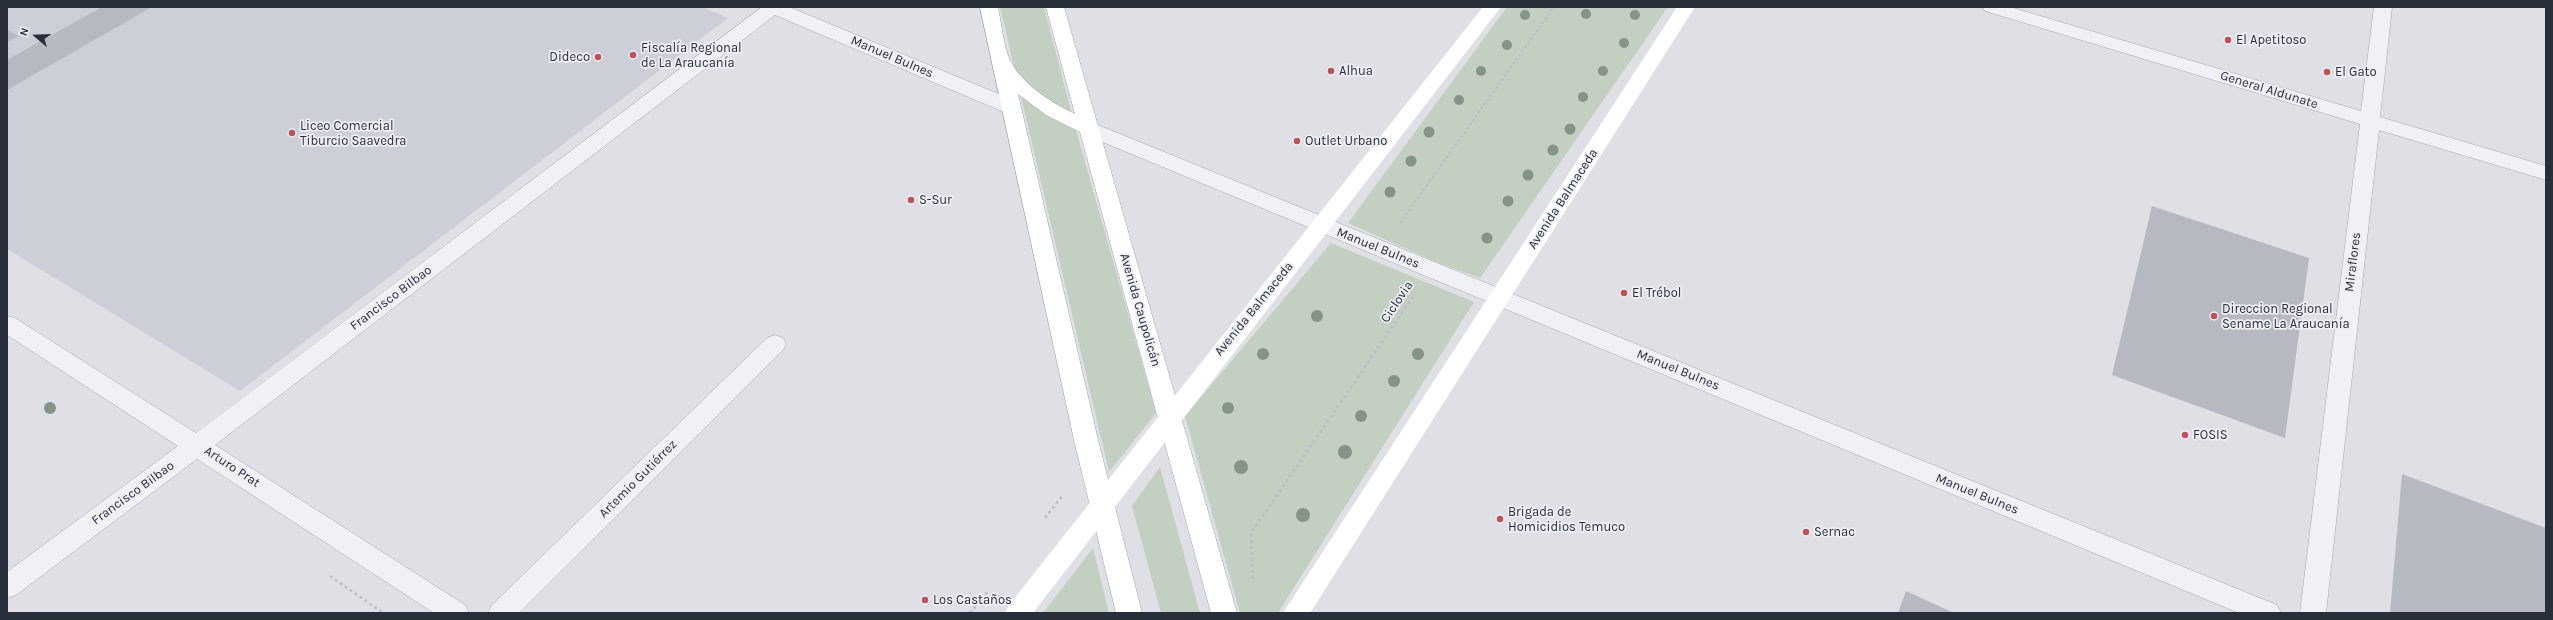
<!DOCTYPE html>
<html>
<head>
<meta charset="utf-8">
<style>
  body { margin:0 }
  #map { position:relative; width:2553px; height:620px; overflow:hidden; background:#dee0e6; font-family:Karla,sans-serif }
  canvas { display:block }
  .frame { position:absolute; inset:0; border:8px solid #292e3b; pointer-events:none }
  .north { position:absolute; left:16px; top:16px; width:40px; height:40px; -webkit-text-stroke:3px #edeff4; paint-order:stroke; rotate:289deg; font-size:11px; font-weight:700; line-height:16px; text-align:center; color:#292e3b }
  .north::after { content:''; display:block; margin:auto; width:14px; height:18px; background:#292e3b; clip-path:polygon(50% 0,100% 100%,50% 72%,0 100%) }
</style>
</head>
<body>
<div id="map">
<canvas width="2553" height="620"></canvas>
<div class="frame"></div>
<div class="north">N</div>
</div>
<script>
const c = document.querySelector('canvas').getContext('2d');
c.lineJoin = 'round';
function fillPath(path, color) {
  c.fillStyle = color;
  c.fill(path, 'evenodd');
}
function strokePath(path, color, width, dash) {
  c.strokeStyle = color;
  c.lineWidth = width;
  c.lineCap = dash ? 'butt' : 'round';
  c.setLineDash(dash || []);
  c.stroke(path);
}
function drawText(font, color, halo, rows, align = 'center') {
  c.font = font + ' Karla,sans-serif';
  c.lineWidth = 3.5;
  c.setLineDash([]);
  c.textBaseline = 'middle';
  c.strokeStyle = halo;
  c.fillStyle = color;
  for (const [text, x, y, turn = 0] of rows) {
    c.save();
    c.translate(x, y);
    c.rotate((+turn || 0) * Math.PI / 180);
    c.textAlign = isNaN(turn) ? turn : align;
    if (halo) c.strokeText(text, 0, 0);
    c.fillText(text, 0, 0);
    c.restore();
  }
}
fillPath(new Path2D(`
  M 7,7 L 702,7 L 728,18 L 240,391 L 7,249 Z`), '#cccfd7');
fillPath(new Path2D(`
  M 1000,7 L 1044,7 L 1076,130 L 1156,413 L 1109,472 Z
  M 1507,7 L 1668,7 L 1480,278 L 1436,262 L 1348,223 Z
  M 1331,243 L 1474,302 L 1278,613 L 1240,613 L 1185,416 Z
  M 1160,467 L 1200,613 L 1161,613 L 1132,506 Z
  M 1093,548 L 1109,613 L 1043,613 Z`), '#c3cfc0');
fillPath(new Path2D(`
  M 102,7 L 152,7 L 7,90 L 7,60 Z
  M 7,30 L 19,36 L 7,42 Z
  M 2152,206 L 2309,258 L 2285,438 L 2112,375 Z
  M 2402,474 L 2546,528 L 2546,613 L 2390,613 Z
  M 1906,591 L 1954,613 L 1898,613 Z`), '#b6b9c2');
const minor = new Path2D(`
  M 762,7 L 789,7 L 1018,102 L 1021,107 L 1018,112 L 1011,113 L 1004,112 L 775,15 L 215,445 L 465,605 L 469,613 L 434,613 L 197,459 L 16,595 L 7,598 L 7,572 L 178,446 L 7,335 L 7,316 L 15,318 L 196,433 Z
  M 1982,7 L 2010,7 L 2361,111 L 2374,7 L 2392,7 L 2380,117 L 2546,166 L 2546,180 L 2379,130 L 2326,613 L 2300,613 L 2360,124 L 1985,11 Z
  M 775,335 L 783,338 L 786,344 L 783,350 L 519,613 L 488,613 L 492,605 L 767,338 Z`);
const tertiary = new Path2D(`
  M 1088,121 L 2277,605 L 2281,613 L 2239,613 L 1081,133 L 1078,128 L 1081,123 Z`);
const primary = new Path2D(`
  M 980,7 L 998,7 C 1001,22 1004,49 1011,62 C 1023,85 1052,103 1075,114 L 1046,7 L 1064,7 L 1237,613 L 1211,613 L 1080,132 L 1046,115 L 1018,94 L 1098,440 L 1142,613 L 1116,613 L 1074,440 Z`);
strokePath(minor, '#a4a7af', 1);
strokePath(tertiary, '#a4a7af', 1);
strokePath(primary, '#9fa4b0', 1);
strokePath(new Path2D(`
  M 1400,223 L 1554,7`), '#bcbec5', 2, [2.5, 2.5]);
strokePath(new Path2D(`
  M 1045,518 L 1063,495
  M 330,576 L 383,613
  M 1253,579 L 1251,533 L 1413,297
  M 970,613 L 989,590`), '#bcbec5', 2.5, [3, 3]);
fillPath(minor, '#f0f1f5');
fillPath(tertiary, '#f0f1f5');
fillPath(new Path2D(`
  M 1483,7 L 1501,7 L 1033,613 L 1005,613 L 1009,605 Z
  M 1677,7 L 1695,7 L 1310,613 L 1283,613 Z`), '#fff');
fillPath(primary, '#fff');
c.fillStyle = '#849486';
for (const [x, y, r] of [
  [1586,14,5],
  [1525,15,5],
  [1635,15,5],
  [1624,43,5],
  [1507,45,5],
  [1481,71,5],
  [1603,71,5],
  [1583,97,5],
  [1459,100,5],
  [1570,129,5.5],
  [1429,132,5.5],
  [1553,150,5.5],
  [1411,161,5.5],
  [1528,175,5.5],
  [1390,192,5.5],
  [1508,201,5.5],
  [1487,238,5.5],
  [1317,316,6],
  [1263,354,6],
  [1418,354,6],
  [1394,381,6],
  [50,408,6],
  [1228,408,6],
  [1361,416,6],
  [1345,452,7],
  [1241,467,7],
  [1303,515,7]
]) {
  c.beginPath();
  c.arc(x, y, r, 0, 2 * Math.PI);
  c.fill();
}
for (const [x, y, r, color] of [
  [2228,40,4,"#be5058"],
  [633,55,4,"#be5058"],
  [598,57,4,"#be5058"],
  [1331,71,4,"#be5058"],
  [2327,72,4,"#be5058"],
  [292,133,4,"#be5058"],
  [1297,141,4,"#be5058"],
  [911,200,4,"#be5058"],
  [1624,293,4,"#be5058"],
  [2214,316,4,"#be5058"],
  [2185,435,4,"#be5058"],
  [1500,519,4,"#be5058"],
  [1806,532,4,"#be5058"],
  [925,600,4,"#be5058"]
]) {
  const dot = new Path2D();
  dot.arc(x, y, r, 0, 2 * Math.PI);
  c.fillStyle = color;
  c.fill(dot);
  strokePath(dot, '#edeff4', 1.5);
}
drawText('13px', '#292e3b', '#edeff4', [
  ["El Apetitoso",2236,40],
  ["Fiscalía Regional",641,48],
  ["de La Araucanía",641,63],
  ["Dideco",590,57,"right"],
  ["Alhua",1339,71],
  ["El Gato",2335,72],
  ["Liceo Comercial",300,126],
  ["Tiburcio Saavedra",300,141],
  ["Outlet Urbano",1305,141],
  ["S-Sur",919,200],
  ["El Trébol",1632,293],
  ["Direccion Regional",2222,309],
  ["Sename La Araucanía",2222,324],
  ["FOSIS",2193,435],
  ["Brigada de",1508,512],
  ["Homicidios Temuco",1508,527],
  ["Sernac",1814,532],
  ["Los Castaños",933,600]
], 'left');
drawText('13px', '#292e3b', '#edeff4', [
  ["Manuel Bulnes",892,57,23],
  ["General Aldunate",2269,90,17],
  ["Avenida Balmaceda",1563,199,-57],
  ["Manuel Bulnes",1378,248,22],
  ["Miraflores",2353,262,-83],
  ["Francisco Bilbao",391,298,-37],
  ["Ciclovia",1397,302,-56],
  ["Avenida Balmaceda",1254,309,-51],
  ["Avenida Caupolicán",1140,310,74],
  ["Manuel Bulnes",1678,370,22],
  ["Arturo Prat",232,467,33],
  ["Artemio Gutiérrez",638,479,-45],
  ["Francisco Bilbao",133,493,-36],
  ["Manuel Bulnes",1977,494,22]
]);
</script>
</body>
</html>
